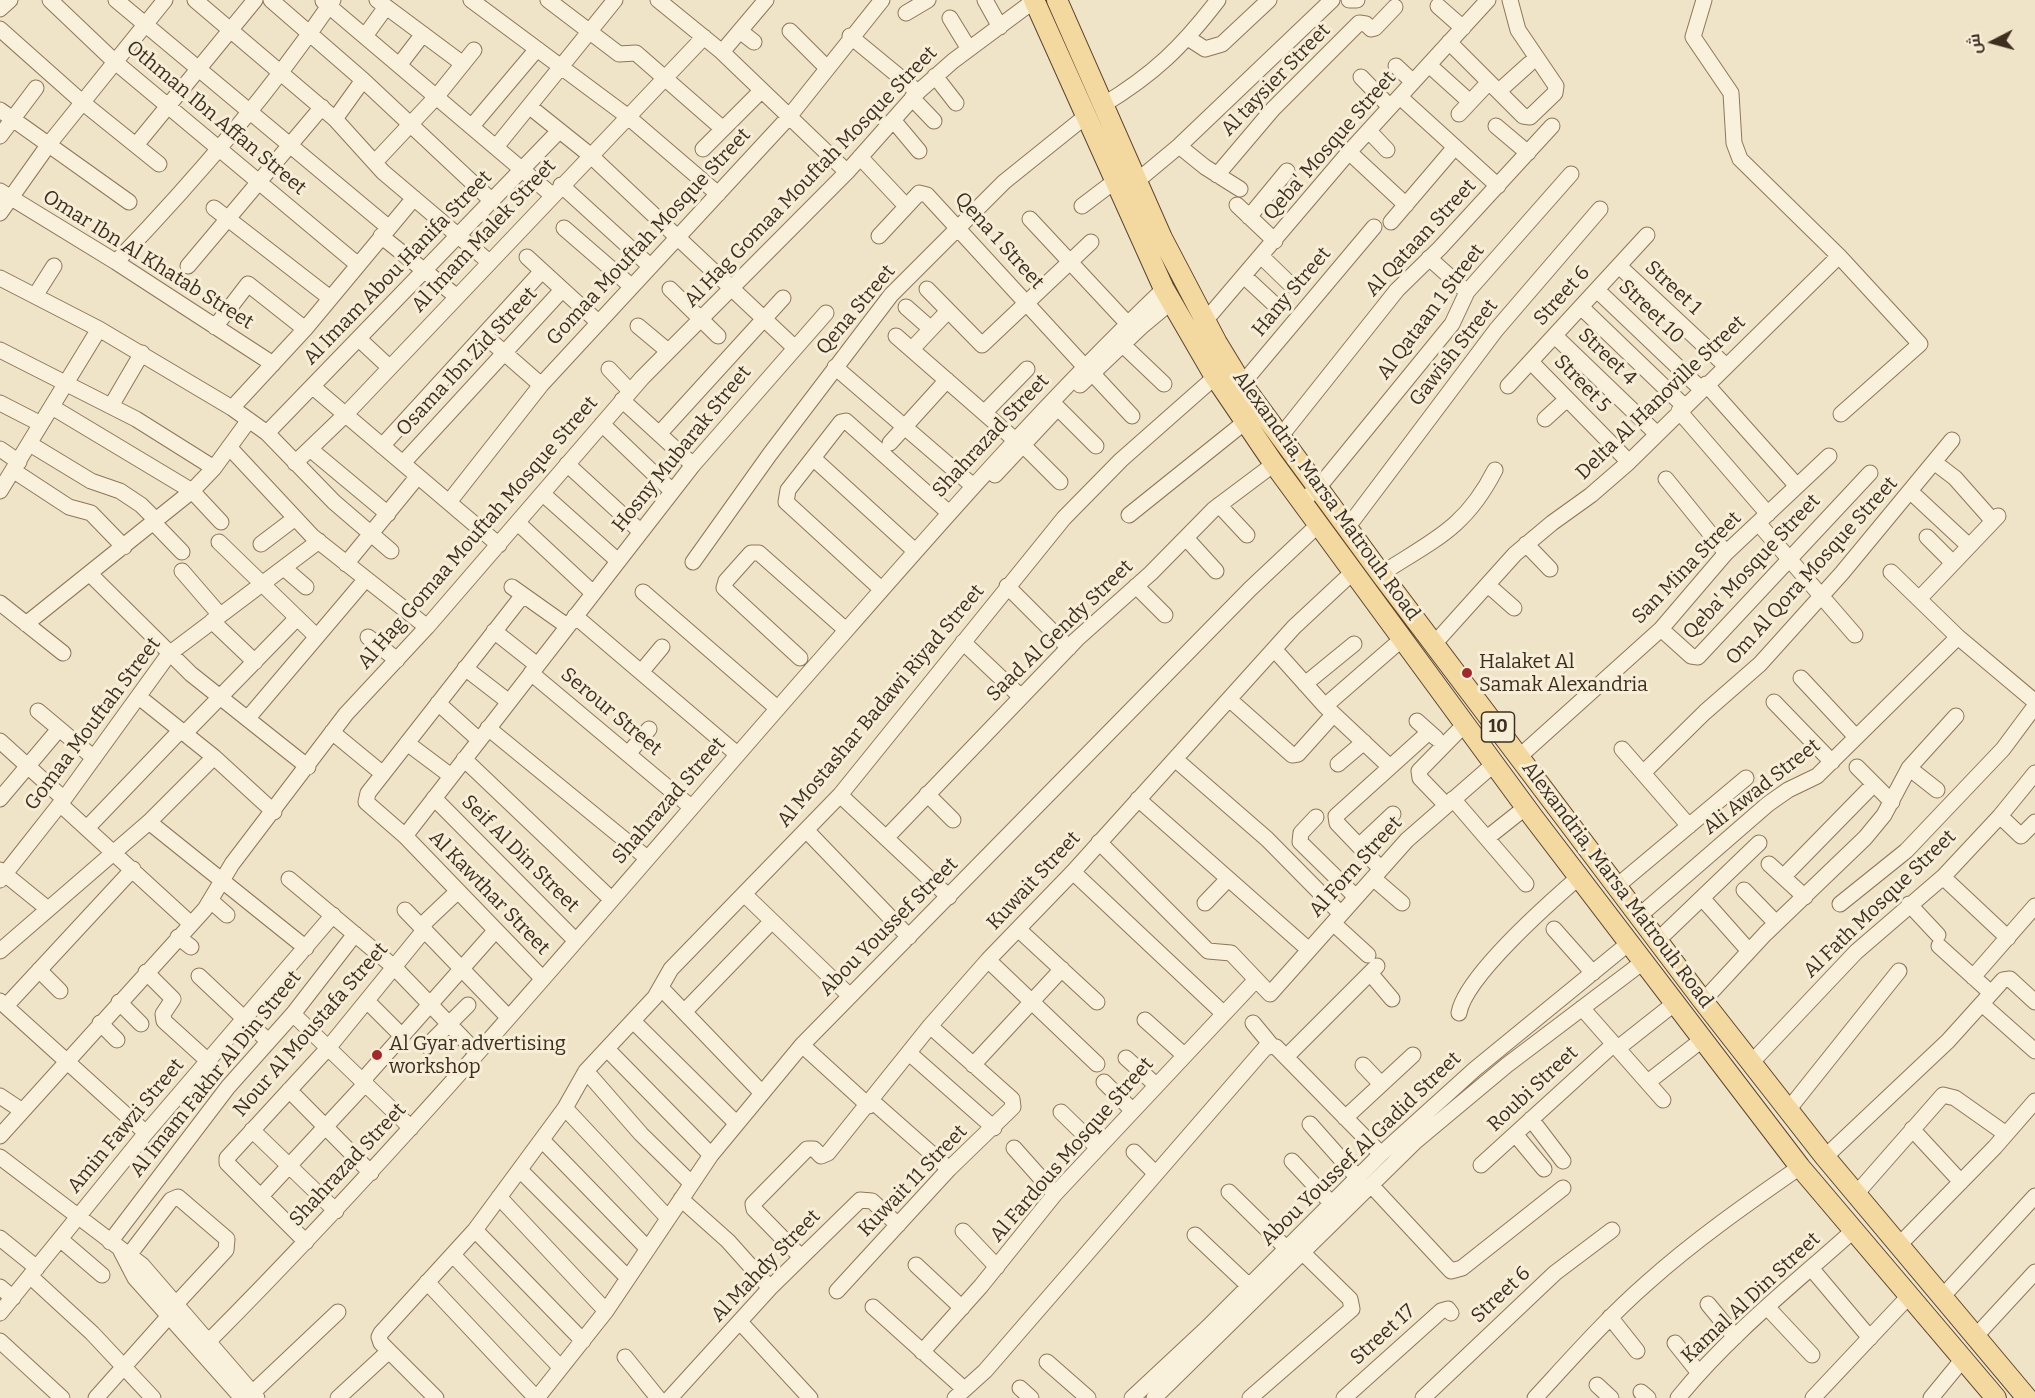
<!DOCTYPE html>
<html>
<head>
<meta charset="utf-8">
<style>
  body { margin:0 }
  #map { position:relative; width:2035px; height:1398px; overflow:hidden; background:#f0e4c8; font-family:Bitter,Cairo,serif }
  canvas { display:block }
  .north { position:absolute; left:1963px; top:12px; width:60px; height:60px; -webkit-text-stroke:4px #f7eed8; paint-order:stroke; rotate:264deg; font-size:16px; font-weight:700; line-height:24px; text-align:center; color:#3d2e20 }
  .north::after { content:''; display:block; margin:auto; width:21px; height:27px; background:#3d2e20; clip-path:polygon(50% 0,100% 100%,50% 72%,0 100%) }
</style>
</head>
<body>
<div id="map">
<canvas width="2035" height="1398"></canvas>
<div class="north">ش</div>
</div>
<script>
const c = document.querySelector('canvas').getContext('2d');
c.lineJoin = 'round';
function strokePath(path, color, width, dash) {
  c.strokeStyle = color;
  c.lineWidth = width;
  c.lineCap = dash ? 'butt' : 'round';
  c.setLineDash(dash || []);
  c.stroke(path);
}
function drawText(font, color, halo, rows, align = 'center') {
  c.font = font + ' Bitter,serif';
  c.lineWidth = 6;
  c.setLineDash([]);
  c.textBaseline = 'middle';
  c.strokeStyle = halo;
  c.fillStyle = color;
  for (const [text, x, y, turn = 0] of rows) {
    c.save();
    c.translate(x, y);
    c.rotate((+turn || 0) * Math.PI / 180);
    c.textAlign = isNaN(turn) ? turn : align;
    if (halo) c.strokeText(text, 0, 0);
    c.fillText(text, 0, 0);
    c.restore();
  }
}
const minor = new Path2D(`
  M 50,0 L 114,61 L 357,264
  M 116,0 L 388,227
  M 195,0 L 335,119 L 383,172 L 488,261
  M 271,0 L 363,80 L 492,201
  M 377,0 L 463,64
  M 471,0 L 627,116 L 718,194
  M 548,0 L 619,54 L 636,53 L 723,129
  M 658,0 L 722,52 L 847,172
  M 985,0 L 1000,27
  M 1349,0 L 1357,0
  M 1704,0 L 1693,37 L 1731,93 L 1734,143 L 1740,159 L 1839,256 L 1920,344 L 1841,414
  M 323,1 L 552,195
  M 1438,6 L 1463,28
  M 0,9 L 10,0
  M 906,13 L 928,0
  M 950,18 L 969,49
  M 0,29 L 82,102 L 159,164
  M 740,31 L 754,42
  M 790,31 L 826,67
  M 365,36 L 386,7
  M 850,36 L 918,92
  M 1188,38 L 1205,49 L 1222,44 L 1269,0
  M 1449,42 L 1523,116 L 1530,117 L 1555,93 L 1556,86 L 1518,30 L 1510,0
  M 722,52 L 766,0
  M 400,64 L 423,34
  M 1429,65 L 1470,102
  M 1396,66 L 1413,82
  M 935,76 L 956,103
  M 1361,77 L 1390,107
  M 1499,91 L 1529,64
  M 1400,97 L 1498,186
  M 912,98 L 934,121
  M 1103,105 C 1154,74 1182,47 1218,0
  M 530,107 L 590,155 L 795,348
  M 0,110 L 129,202
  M 1459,114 L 1489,82
  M 335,119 L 363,80
  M 893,120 L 919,151
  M 472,126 L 537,49
  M 1496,126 L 1528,153
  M 1369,131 L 1387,150
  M 0,136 L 36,88
  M 136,145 L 255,0
  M 1179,146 L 1205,167 L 1240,189
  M 496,147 L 615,0
  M 703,149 L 761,91
  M 1349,152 L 1406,205
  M 860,157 L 906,206
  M 375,162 L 437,96 L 474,50
  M 1217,175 L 1273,109 L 1359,23 L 1366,24 L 1371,29 L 1375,28 L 1395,7
  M 1137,181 L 1179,146 L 1332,0
  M 561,185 L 650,266
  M 0,191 L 116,262 L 273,364
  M 1237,205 L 1275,241
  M 1082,206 L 1115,181
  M 214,208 L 330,298
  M 0,213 L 49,144 L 165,0
  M 1249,217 L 1287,171
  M 1030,219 L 1127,323
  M 1391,222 L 1455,147
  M 564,228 L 631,286
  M 381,236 L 456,296
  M 879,236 L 919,193 L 927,195 L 1084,366
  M 527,257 L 598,322
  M 1262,257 L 1291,285
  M 1429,258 L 1467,292
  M 116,262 C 195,180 269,94 333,0
  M 188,266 L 322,107
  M 1619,266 L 1725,365
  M 1245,277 L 1274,304
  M 0,278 L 99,329 L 232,408 L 267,433 L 334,502 L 391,551
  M 670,289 L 718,336
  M 927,289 L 982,345 L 1091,242
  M 1597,290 L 1701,389
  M 35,296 L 54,266
  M 906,307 L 931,329
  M 1581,307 L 1684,406
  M 1205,321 L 1349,152 L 1488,0
  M 638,326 L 668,351
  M 215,327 L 248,284 L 305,329
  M 484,335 L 541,385
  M 896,336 L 1014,439
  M 1555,336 L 1657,434
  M 359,339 L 389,367
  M 1122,344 L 1164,384
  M 912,349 L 948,311
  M 0,350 L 136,419 L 214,468
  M 1531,362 L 1629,462
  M 835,367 L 972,485
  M 609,369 L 630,391
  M 1092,373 L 1132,416
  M 1242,384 L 1374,227
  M 1706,384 L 1797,486
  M 1080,385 L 1141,327 L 1171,302
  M 1508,386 L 1647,235
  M 313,387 L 499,545
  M 622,400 L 693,465
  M 0,403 L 41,424
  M 111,406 L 142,353
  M 52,407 L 192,491 L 221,522
  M 232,408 L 305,329 L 414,198
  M 1058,408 L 1096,446
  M 1679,411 L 1768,514
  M 984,413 L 1027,369
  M 1545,419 L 1567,399
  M 602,424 L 672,491
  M 267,433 L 559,131
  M 659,434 L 783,298
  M 1280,437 L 1397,290 L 1440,248 L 1552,126
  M 890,443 L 947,380
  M 30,444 L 91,481 L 120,491 L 141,505 L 157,521
  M 1023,445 L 1060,482
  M 382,446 L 542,271
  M 229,447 L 313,537 L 427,627
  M 0,449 L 19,462
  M 310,449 L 388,514
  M 813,458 L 915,551
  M 1934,462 L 1955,478 L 1993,521
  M 295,463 L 346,414 L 704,37
  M 403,463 L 562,290
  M 567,464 L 641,532
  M 14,471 L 69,507 L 91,513 L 124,547
  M 995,475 L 1053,413
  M 1666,479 L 1726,553
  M 0,491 L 99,329
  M 1911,492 L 1969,546
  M 543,494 L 618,561
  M 449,502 L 541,385 L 788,118 L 882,0
  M 1301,502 L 1318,488 L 1452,324 L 1467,292 L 1571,174
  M 1219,505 L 1247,535
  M 1129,515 L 1245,422
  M 154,523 L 182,552
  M 518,523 L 593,593
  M 1759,524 L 1855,635
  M 1347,528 L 1496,330 L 1600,209
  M 1927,537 L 1953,563
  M 1186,538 L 1216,571
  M 219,542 L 316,636
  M 261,544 L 294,519
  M 1526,544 L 1550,569
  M 693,562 L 770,454 L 891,295 L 1004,182 L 1086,116
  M 346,564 L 418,476
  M 284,568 L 306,587
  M 182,571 L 220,615
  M 90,574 L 191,674 L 308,767
  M 1381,574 C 1433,540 1465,529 1495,470
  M 1488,585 L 1514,608
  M 1007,586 L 1069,648
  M 1136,586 L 1165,615
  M 512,587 L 567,626
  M 881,589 L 786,502 L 788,490 L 841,422 L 846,421 L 948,512
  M 643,592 L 777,708
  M 523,595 L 368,793 L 366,802 L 405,836 L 542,978
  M 1919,599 L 1998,516
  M 0,603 L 63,653
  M 575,616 L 737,754
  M 212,621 L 255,662
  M 26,624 L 192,491 L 214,468 L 249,420
  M 1661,629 L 1691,656 L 1698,657 L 1870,473
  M 494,631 L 537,665
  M 368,637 L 397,660
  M 963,642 L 1021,697
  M 1434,644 L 1515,554 L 1552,523 L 1591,495 L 1629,462 L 1839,256
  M 1274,649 L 1325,706 L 1390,767
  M 800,658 L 724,588 L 726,581 L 751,553 L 759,553 L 846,630
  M 465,668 L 509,702
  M 642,671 L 662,647
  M 531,673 L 691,807
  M 1801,678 L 1856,737
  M 1305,684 L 1354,644
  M 139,697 L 214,757 L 274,812
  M 1229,699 L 1292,755 L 1298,754 L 1333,715
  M 1774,702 L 1832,762
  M 438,703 L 479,740
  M 1325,706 L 1402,639
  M 38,711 L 94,758
  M 248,718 L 365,580
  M 1417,721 L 1436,738
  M 488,728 L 647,858
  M 332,732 L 383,774
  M 184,734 L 296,619
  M 0,741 L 64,799
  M 407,743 L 451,776
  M 1622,749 L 1689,826
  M 628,754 L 649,729
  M 1520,756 L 1661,629 L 1726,553 L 1829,456
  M 464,759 L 611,899
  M 1175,759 L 1267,839 L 1341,914
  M 1338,764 L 1364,742
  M 1857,767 L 1892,802
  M 1909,768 L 1937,790
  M 1643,773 L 1705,712 L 1760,664 L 1842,573 L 1952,440
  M 927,794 L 953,820
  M 840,795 L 949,897
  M 434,798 L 575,940
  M 0,799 L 59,729
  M 1138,799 L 1309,950
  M 1453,799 L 1526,884
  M 60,804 L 191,924
  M 1446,805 L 1420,778 L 1419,771 L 1465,724
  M 2000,816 L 2021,836 L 2035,822
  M 1316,817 L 1301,833 L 1300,842 L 1356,897
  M 149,822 L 306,948
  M 88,827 L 180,731
  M 807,831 L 909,937
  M 405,836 L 693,465 L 826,313
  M 886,838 L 1077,639 L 1151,573 L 1214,509 L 1274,464
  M 1487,838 L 1526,807
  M 1099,842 L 1208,951 L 1231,953 L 1270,994 L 1407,840 L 1494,764
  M 1359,846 L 1393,814
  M 1769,864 L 1805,897
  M 1381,869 L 1337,823 L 1336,816 L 1429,732
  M 0,870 L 48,909
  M 1073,872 L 1224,1014
  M 1783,877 L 1874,784
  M 1943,877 L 2008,938
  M 1373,878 L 1402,903
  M 289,879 L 394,967 L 477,1053
  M 0,880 L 64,799 L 169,654 L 319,541
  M 1617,886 L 1746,778
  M 1744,890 L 1776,923
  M 744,894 L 850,996
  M 1702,898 L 1749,951
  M 211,901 L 227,915
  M 1205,903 L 1228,879
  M 1840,904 L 1906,851 L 2003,749 L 2035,706 L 2033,700 L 1958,637 L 1891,572
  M 1909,904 L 1938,935
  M 405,910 L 508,1017
  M 1639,916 L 1768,804 L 1788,790 L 1817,776 L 1958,637
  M 1333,923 L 1368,955
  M 421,926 L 458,891
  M 1018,929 L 1097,1002
  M 1554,929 L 1593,973
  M 178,937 L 191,947
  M 1658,940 L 1759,843
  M 1939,946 L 1991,993
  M 0,951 L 149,822 L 214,757
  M 988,960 L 1097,1064
  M 39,970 L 60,991
  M 146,972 L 173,999 L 163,1014 L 164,1021 L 207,1060
  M 1370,973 L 1392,999
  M 199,976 L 268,1041
  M 1973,977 L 2035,906
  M 662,989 L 761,1092
  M 0,1001 L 146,1133
  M 367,1001 L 402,1036
  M 1703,1001 L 1765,934 L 1865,838 L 1884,815 L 1909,768 L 1956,716
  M 119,1002 L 141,1024
  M 1982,1004 L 2035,1051
  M 6,1006 L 133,869
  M 1582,1008 L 1663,1100
  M 684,1012 L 772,921
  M 1459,1013 C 1465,977 1549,903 1579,877
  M 293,1014 L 411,1128
  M 1145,1020 L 1184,1055
  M 633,1021 L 736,1123
  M 100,1023 L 117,1040
  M 1253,1023 L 1272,1046 L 1276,1047 L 1381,1154
  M 802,1045 L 869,1106
  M 427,1046 L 468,1005
  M 1618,1048 L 1675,1003
  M 607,1049 L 711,1155
  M 909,1053 L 994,1128
  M 1286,1057 L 1377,966
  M 1126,1058 L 1156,1085
  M 1751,1063 L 1856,952 L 1943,877 L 2000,816 L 2035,773
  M 973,1065 L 1062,969
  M 1363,1065 L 1381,1084
  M 586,1071 L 641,1134 L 691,1183
  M 363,1080 L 496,930
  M 1104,1082 L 1132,1110
  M 1648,1082 L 1703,1039
  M 289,1090 L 371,1173
  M 0,1096 L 21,1110
  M 872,1101 L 949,1169
  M 565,1108 L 668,1218
  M 1788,1110 L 1899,971
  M 1061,1112 L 1097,1147
  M 1345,1118 L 1413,1055
  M 1531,1119 L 1563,1161
  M 1310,1124 L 1357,1177
  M 1912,1129 L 1961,1182
  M 252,1130 L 336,1211
  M 1515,1134 L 1544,1169
  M 0,1136 L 205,909 L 232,864 L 346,714 L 427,627 L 642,378 L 847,172 L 918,92 L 953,61 L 1035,0
  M 542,1140 L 648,1249
  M 1014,1148 L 1055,1194
  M 1134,1152 L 1155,1173
  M 0,1157 L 142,1265 L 257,1398
  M 1825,1157 L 1948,1041 L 2003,980 L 2010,979 L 2035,1002
  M 1292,1161 L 1332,1204
  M 1481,1165 L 1614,1044
  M 520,1170 L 628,1278
  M 1371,1185 L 1451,1271 L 1462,1268 L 1563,1188
  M 1229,1192 L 1287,1249
  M 1856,1194 L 1943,1095 L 1955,1098 L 2006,1134
  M 262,1195 L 366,1083
  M 499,1197 L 606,1311
  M 681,1199 L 728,1241 L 770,1288
  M 475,1230 L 583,1341
  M 963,1231 L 997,1267
  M 1195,1235 L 1249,1286
  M 0,1238 L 37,1268
  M 60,1239 L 102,1275
  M 110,1242 L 228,1087 L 293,1014 L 355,934
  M 306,1242 L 227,1163 L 227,1158 L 329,1047 L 425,929
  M 1899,1245 L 1995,1147 L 2035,1101
  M 121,1251 L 135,1278 L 242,1398
  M 129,1255 L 171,1200 L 178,1197 L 227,1239 L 226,1250 L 176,1304
  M 453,1255 L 561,1368
  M 801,1257 L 754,1209 L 753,1204 L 807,1149 L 814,1149 L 821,1156 L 828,1153 L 930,1026 L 988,960 L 1073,872 L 1294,627 L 1353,572
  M 916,1265 L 962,1308
  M 1811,1268 L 1870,1338
  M 30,1276 L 92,1333 L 153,1398
  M 427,1282 L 536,1398
  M 0,1287 L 13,1298
  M 837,1291 L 949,1169 L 1013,1107 L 1012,1099 L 930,1026
  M 1942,1297 L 2035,1196
  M 1708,1304 L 1735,1337
  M 873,1307 L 963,1388
  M 1767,1307 L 1812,1355
  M 0,1313 L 146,1133 L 333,915
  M 1610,1317 L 1637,1351
  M 740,1322 L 810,1398
  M 1975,1337 L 2035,1272
  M 0,1341 L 62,1398
  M 208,1342 C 421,1128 615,894 814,667 C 928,537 1039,408 1164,289
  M 1675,1343 L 1699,1373
  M 922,1352 L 981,1286 L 1055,1194 L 1251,985 L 1258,982
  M 625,1357 L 658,1398
  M 1047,1362 L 1088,1398
  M 1597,1385 L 1611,1398
  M 1020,1388 L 1031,1398
  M 1641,1392 L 1648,1398
  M 96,1398 L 169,1316
  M 247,1398 L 338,1312
  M 338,1398 L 389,1351
  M 436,1398 L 381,1343 L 379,1337 L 381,1333 L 475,1230 L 565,1108 L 586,1071 L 655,997 L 671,969 L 840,795 L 1064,518 L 1121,460 L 1215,377
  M 537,1398 L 606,1311 L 711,1155 L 802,1045 L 1250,589 L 1318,525
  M 670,1398 L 770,1288 L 860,1200 L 872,1201 L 898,1225
  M 955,1398 L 985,1371 L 1265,1048 L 1272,1046
  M 1132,1398 L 1207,1328 L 1381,1154 L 1475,1069 L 1629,943
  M 1154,1398 L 1416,1141 L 1507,1065 L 1643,962
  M 1250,1398 L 1352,1309 L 1350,1299 L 1303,1253
  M 1344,1398 L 1441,1311 L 1448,1309 L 1451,1313
  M 1423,1398 L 1555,1273 L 1612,1230
  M 1535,1398 C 1571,1359 1607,1318 1647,1283 C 1695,1240 1748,1203 1800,1167
  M 1678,1398 C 1729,1335 1794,1284 1854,1230
  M 1813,1398 L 1910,1295
  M 1931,1398 L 1963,1359`);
const major = new Path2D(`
  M 1034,0 L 1164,289 L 1215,377 L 1274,464 L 1533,817 L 1800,1167 L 1996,1398
  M 1057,0 L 1162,238 L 1217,343 L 1242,384 L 1381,574 L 1703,1001 L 1825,1157 L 2027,1398`);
strokePath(minor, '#8d765c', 17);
strokePath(major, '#5b4430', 22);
strokePath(minor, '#faf1dc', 15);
strokePath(major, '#f3d9a0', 20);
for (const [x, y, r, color] of [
  [1467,673,6,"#9e2a2b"],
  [377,1055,6,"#9e2a2b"]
]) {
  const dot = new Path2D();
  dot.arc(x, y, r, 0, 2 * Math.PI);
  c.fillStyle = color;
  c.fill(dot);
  strokePath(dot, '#f7eed8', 2);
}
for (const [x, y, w] of [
  [1498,727,33]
]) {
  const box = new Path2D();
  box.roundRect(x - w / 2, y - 15, w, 30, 4.5);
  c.fillStyle = '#f7eed8';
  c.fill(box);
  strokePath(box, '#3d2e20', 1.5);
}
drawText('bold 18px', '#3d2e20', null, [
  ["10",1498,727]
]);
drawText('20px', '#3d2e20', '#f7eed8', [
  ["Al taysier Street",1276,80,-46],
  ["Othman Ibn Affan Street",216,118,40],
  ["Qeba' Mosque Street",1330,146,-49],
  ["Al Hag Gomaa Mouftah Mosque Street",811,177,-46],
  ["Al Imam Malek Street",484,236,-47],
  ["Gomaa Mouftah Mosque Street",649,237,-47],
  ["Al Qataan Street",1421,238,-47],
  ["Qena 1 Street",999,241,48],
  ["Omar Ibn Al Khatab Street",148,260,32],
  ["Al Imam Abou Hanifa Street",398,268,-46],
  ["Street 1",1673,288,43],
  ["Hany Street",1292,292,-50],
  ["Street 6",1562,296,-48],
  ["Qena Street",856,310,-50],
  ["Al Qataan 1 Street",1431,312,-53],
  ["Street 10",1651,312,44],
  ["Gawish Street",1454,353,-52],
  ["Street 4",1607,357,44],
  ["Osama Ibn Zid Street",467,362,-47],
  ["Street 5",1582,384,46],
  ["Delta Al Hanoville Street",1661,398,-44],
  ["Shahrazad Street",991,436,-47],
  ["Hosny Mubarak Street",682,449,-51],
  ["Alexandria, Marsa Matrouh Road",1326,496,54],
  ["Al Hag Gomaa Mouftah Mosque Street",478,533,-49],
  ["Qeba' Mosque Street",1752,567,-47],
  ["San Mina Street",1687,568,-46],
  ["Om Al Qora Mosque Street",1812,571,-48],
  ["Saad Al Gendy Street",1060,631,-44],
  ["Al Mostashar Badawi Riyad Street",881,706,-50],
  ["Serour Street",611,712,40],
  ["Gomaa Mouftah Street",93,724,-53],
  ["Ali Awad Street",1762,787,-38],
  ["Shahrazad Street",669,801,-49],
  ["Seif Al Din Street",520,854,45],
  ["Al Forn Street",1356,867,-48],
  ["Kuwait Street",1034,881,-47],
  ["Alexandria, Marsa Matrouh Road",1617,885,53],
  ["Al Kawthar Street",489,893,46],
  ["Al Fath Mosque Street",1880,904,-44],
  ["Abou Youssef Street",889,927,-45],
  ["Nour Al Moustafa Street",311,1030,-49],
  ["Al Imam Fakhr Al Din Street",216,1074,-51],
  ["Roubi Street",1533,1089,-43],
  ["Amin Fawzi Street",126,1126,-50],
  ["Abou Youssef Al Gadid Street",1361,1149,-44],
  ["Al Fardous Mosque Street",1072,1150,-49],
  ["Shahrazad Street",348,1165,-47],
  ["Kuwait 11 Street",913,1181,-46],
  ["Al Mahdy Street",766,1266,-46],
  ["Street 6",1501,1295,-43],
  ["Kamal Al Din Street",1751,1298,-43],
  ["Street 17",1383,1335,-42]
]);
drawText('20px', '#3d2e20', '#f7eed8', [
  ["Halaket Al",1479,662],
  ["Samak Alexandria",1479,685],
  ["Al Gyar advertising",389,1044],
  ["workshop",389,1067]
], 'left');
</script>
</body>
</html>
